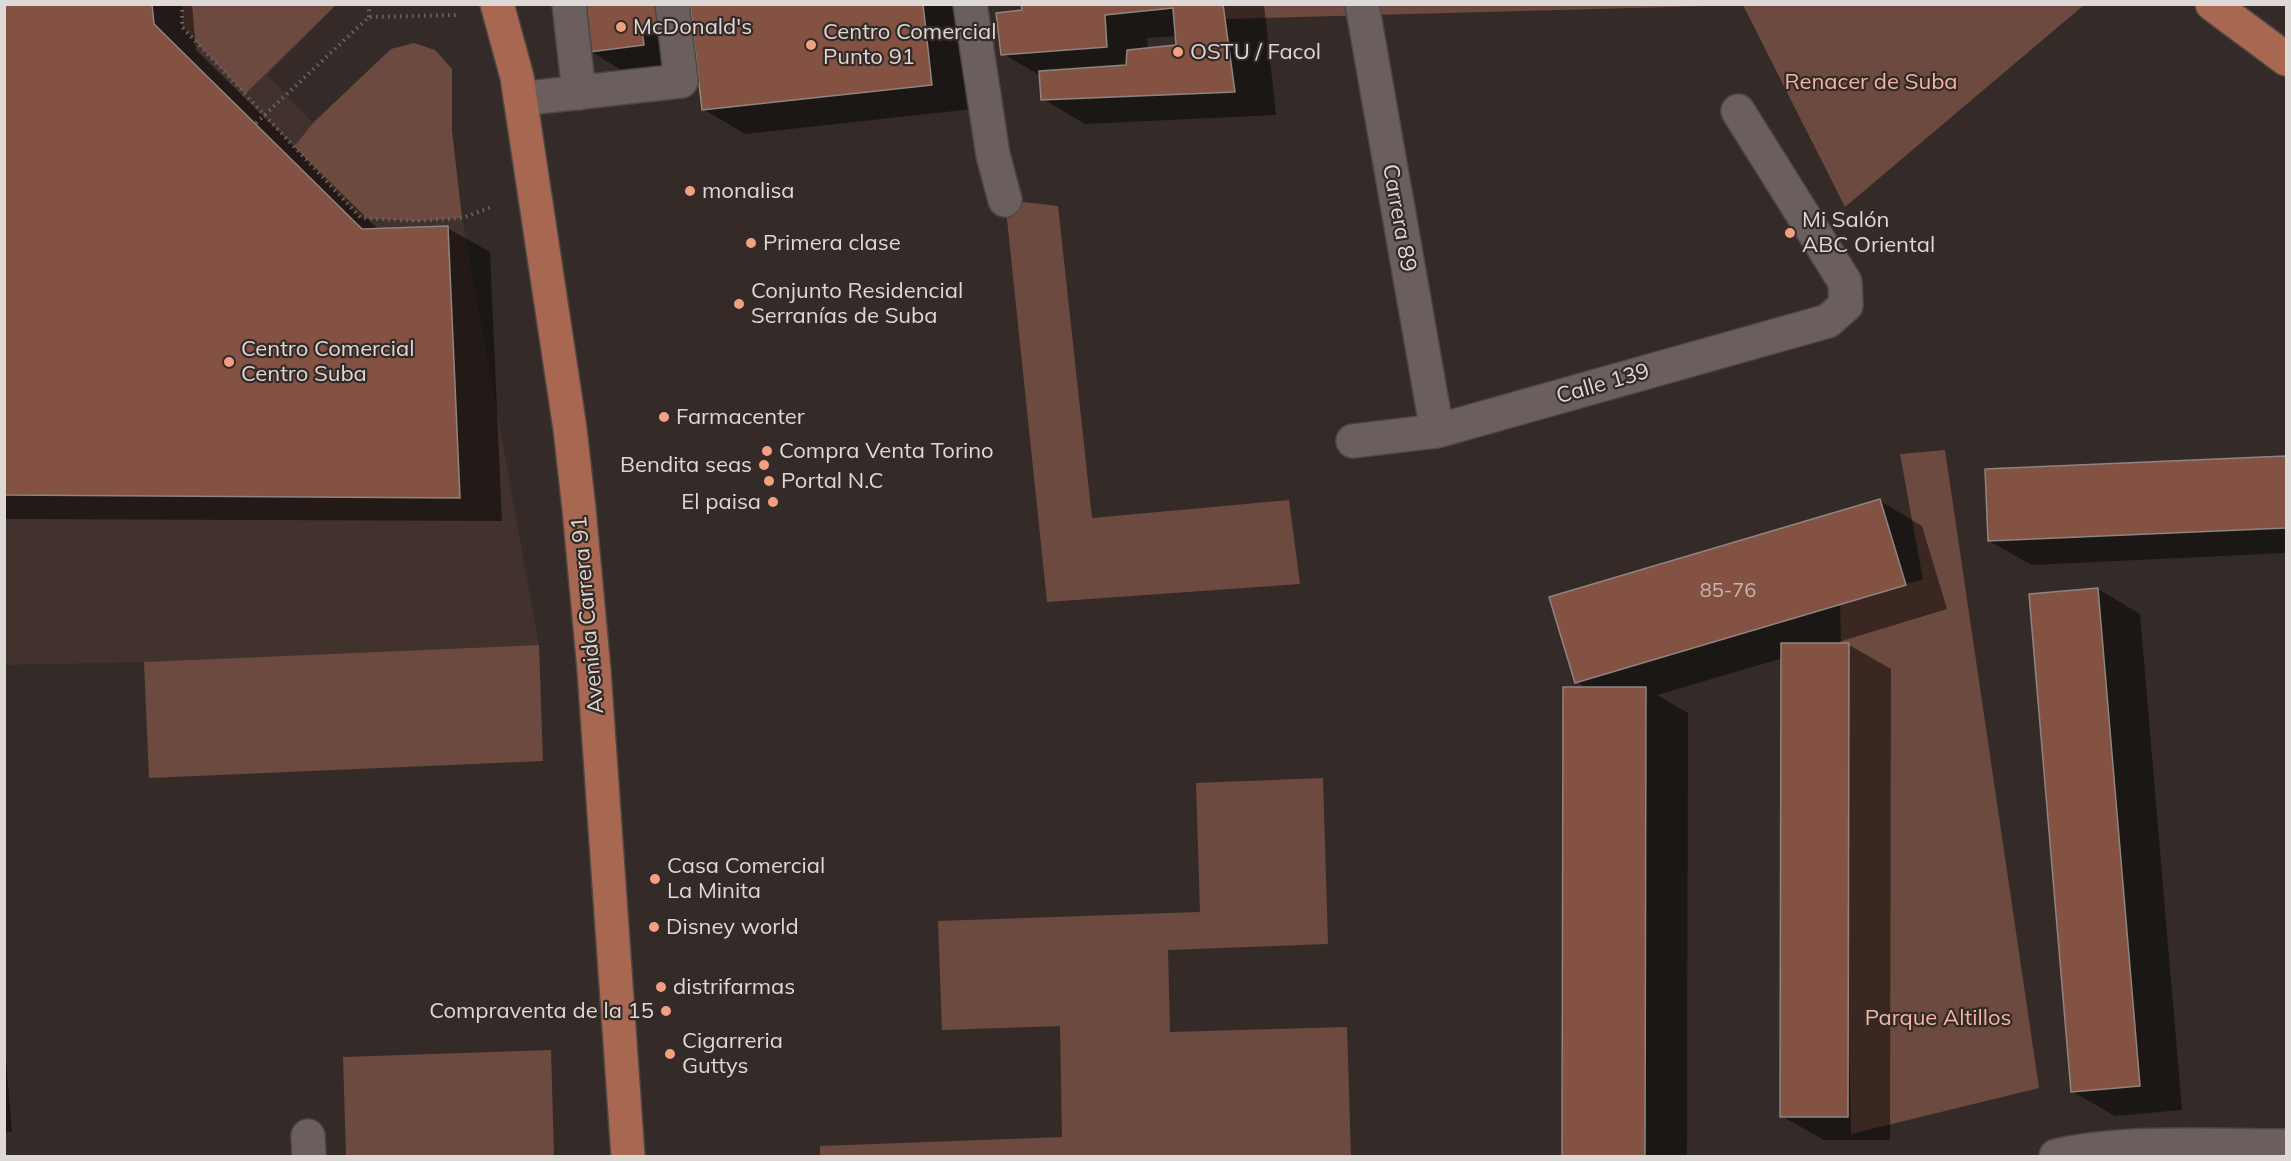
<!DOCTYPE html>
<html>
<head>
<meta charset="utf-8">
<style>
  body { margin:0 }
  #map { position:relative; width:2291px; height:1161px; overflow:hidden; background:#342b28; font-family:Mulish,sans-serif }
  canvas { display:block }
  .frame { position:absolute; inset:0; border:6px solid #ded8d6; pointer-events:none }
</style>
</head>
<body>
<div id="map">
<canvas width="2291" height="1161"></canvas>
<div class="frame"></div>
</div>
<script>
const c = document.querySelector('canvas').getContext('2d');
c.lineJoin = 'round';
function fillPath(path, color) {
  c.fillStyle = color;
  c.fill(path, 'evenodd');
}
function strokePath(path, color, width, dash) {
  c.strokeStyle = color;
  c.lineWidth = width;
  c.lineCap = dash ? 'butt' : 'round';
  c.setLineDash(dash || []);
  c.stroke(path);
}
function drawText(font, color, halo, rows, align = 'center') {
  c.font = font + ' Mulish,sans-serif';
  c.lineWidth = 4.5;
  c.setLineDash([]);
  c.textBaseline = 'middle';
  c.strokeStyle = halo;
  c.fillStyle = color;
  for (const [text, x, y, turn = 0] of rows) {
    c.save();
    c.translate(x, y);
    c.rotate((+turn || 0) * Math.PI / 180);
    c.textAlign = isNaN(turn) ? turn : align;
    if (halo) c.strokeText(text, 0, 0);
    c.fillText(text, 0, 0);
    c.restore();
  }
}
fillPath(new Path2D(`
  M 4,5 L 336,5 L 267,75 L 313,123 L 391,49 L 414,43 L 435,50 L 452,69 L 452,131 L 462,218 L 539,645 L 144,662 L 5,665 Z`), '#42322d');
fillPath(new Path2D(`
  M 1223,4 L 1743,5 L 1225,19 Z
  M 182,5 L 182,4 L 336,5 L 245,94 L 182,27 Z
  M 1743,5 L 1743,4 L 2084,5 L 1845,207 Z
  M 414,43 L 435,50 L 452,69 L 452,131 L 462,218 L 416,221 L 361,218 L 294,147 L 313,123 L 391,49 Z
  M 1005,200 L 1058,206 L 1092,518 L 1289,500 L 1300,584 L 1047,602 Z
  M 1945,450 L 2039,1088 L 1851,1134 L 1840,599 L 1923,580 L 1900,454 Z
  M 539,645 L 543,761 L 149,778 L 144,662 Z
  M 1323,778 L 1328,944 L 1168,950 L 1170,1032 L 1347,1027 L 1351,1156 L 820,1156 L 820,1146 L 1062,1137 L 1060,1026 L 942,1030 L 938,921 L 1200,912 L 1196,783 Z
  M 551,1050 L 554,1156 L 346,1156 L 343,1057 Z`), '#6d4a3f');
fillPath(new Path2D(`
  M 4,4 L 192,4 L 196,50 L 379,230 L 447,228 L 490,252 L 502,521 L 4,519 Z
  M 584,4 L 962,4 L 973,109 L 745,134 L 703,109 L 696,45 L 674,47 L 676,64 L 623,71 L 590,51 Z
  M 1023,4 L 1264,4 L 1276,115 L 1085,124 L 1043,99 L 1041,76 L 1003,54 L 1023,12 ZM 1177,36 L 1177,46 L 1148,49 L 1147,38 Z
  M 2286,457 L 2286,553 L 2032,565 L 1989,541 L 1986,471 Z
  M 1880,501 L 1922,526 L 1947,609 L 1832,644 L 1849,645 L 1891,669 L 1890,1140 L 1824,1140 L 1781,1116 L 1783,658 L 1657,695 L 1688,713 L 1687,1156 L 1563,1156 L 1564,688 L 1587,688 L 1576,682 Z
  M 2098,589 L 2140,614 L 2182,1110 L 2115,1116 L 2073,1092 Z
  M 4,1059 L 6,1061 L 12,1132 L 4,1132 Z`), '#0007');
const building = new Path2D(`
  M 4,4 L 152,4 L 154,24 L 362,229 L 448,226 L 460,498 L 4,495 Z
  M 582,4 L 668,4 L 670,25 L 642,29 L 644,45 L 589,52 Z
  M 690,4 L 923,4 L 932,85 L 702,110 Z
  M 1021,4 L 1223,4 L 1235,92 L 1041,100 L 1039,71 L 1126,65 L 1127,50 L 1176,45 L 1173,8 L 1105,15 L 1107,47 L 1001,55 L 996,13 L 1022,10 Z
  M 2286,456 L 2286,528 L 1988,541 L 1985,469 Z
  M 1880,499 L 1906,585 L 1575,683 L 1549,597 Z
  M 2098,588 L 2140,1086 L 2071,1092 L 2029,594 Z
  M 1781,643 L 1849,643 L 1848,1117 L 1780,1117 Z
  M 1563,687 L 1646,687 L 1645,1156 L 1562,1156 Z`);
fillPath(building, '#845242');
strokePath(building, '#8f8480', 1.5);
const minor = new Path2D(`
  M 569,4 L 579,93
  M 970,4 L 993,155 L 1005,200
  M 1362,4 L 1437,431
  M 520,99 L 681,81 L 672,4
  M 1353,441 L 1437,431 L 1828,321 L 1846,305 L 1845,282 L 1738,111
  M 308,1136 L 309,1156
  M 2056,1156 C 2127,1140 2214,1146 2286,1146`);
const major = new Path2D(`
  M 497,4 L 517,77 L 570,429 L 579,509 L 594,670 L 628,1156
  M 2212,4 L 2286,59`);
strokePath(minor, '#4e4644', 36);
strokePath(major, '#4e4644', 36);
strokePath(new Path2D(`
  M 182,4 L 182,27 L 361,218 L 416,221 L 462,218 L 492,207
  M 369,17 L 369,4
  M 256,123 L 369,17 L 458,15`), '#6e6664', 4, [1.5, 4.5]);
strokePath(minor, '#6a5f5c', 33);
strokePath(major, '#a86751', 33);
for (const [x, y, r, color] of [
  [621,27,6,"#f39f83"],
  [811,45,6,"#f39f83"],
  [1178,52,6,"#f39f83"],
  [690,191,6,"#f39f83"],
  [1790,233,6,"#f39f83"],
  [751,243,6,"#f39f83"],
  [739,304,6,"#f39f83"],
  [229,362,6,"#f39f83"],
  [664,417,6,"#f39f83"],
  [767,451,6,"#f39f83"],
  [764,465,6,"#f39f83"],
  [769,481,6,"#f39f83"],
  [773,502,6,"#f39f83"],
  [655,879,6,"#f39f83"],
  [654,927,6,"#f39f83"],
  [661,987,6,"#f39f83"],
  [666,1011,6,"#f39f83"],
  [670,1054,6,"#f39f83"]
]) {
  const dot = new Path2D();
  dot.arc(x, y, r, 0, 2 * Math.PI);
  c.fillStyle = color;
  c.fill(dot);
  strokePath(dot, '#342b28', 2);
}
drawText('20px', '#c8b6b1', null, [
  ["85-76",1728,591]
]);
drawText('22px', '#ded8d6', '#342b28', [
  ["McDonald's",633,27],
  ["Centro Comercial",823,32],
  ["Punto 91",823,57],
  ["OSTU / Facol",1190,52],
  ["monalisa",702,191],
  ["Mi Salón",1802,220],
  ["ABC Oriental",1802,245],
  ["Primera clase",763,243],
  ["Conjunto Residencial",751,291],
  ["Serranías de Suba",751,316],
  ["Centro Comercial",241,349],
  ["Centro Suba",241,374],
  ["Farmacenter",676,417],
  ["Compra Venta Torino",779,451],
  ["Bendita seas",752,465,"right"],
  ["Portal N.C",781,481],
  ["El paisa",761,502,"right"],
  ["Casa Comercial",667,866],
  ["La Minita",667,891],
  ["Disney world",666,927],
  ["distrifarmas",673,987],
  ["Compraventa de la 15",654,1011,"right"],
  ["Cigarreria",682,1041],
  ["Guttys",682,1066]
], 'left');
drawText('22px', '#f5b49f', '#342b28', [
  ["Renacer de Suba",1871,82],
  ["Parque Altillos",1938,1018]
]);
drawText('22px', '#ded8d6', '#342b28', [
  ["Carrera 89",1399,218,80],
  ["Calle 139",1603,384,-16],
  ["Avenida Carrera 91",588,615,-95]
]);
</script>
</body>
</html>
